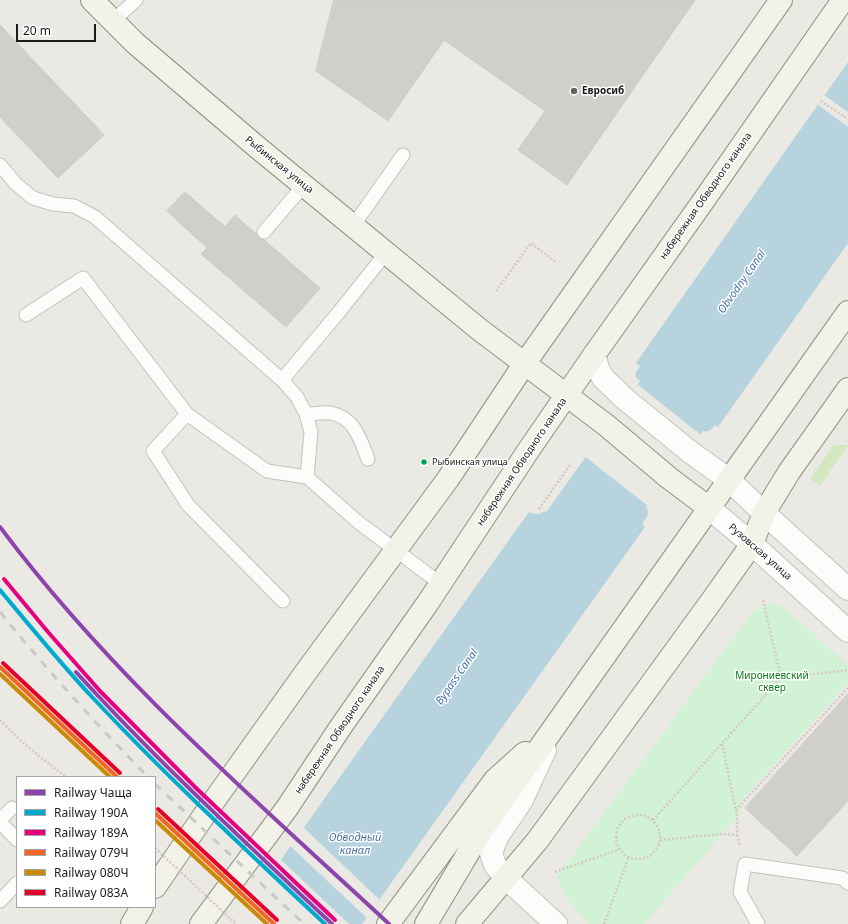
<!DOCTYPE html>
<html>
<head>
<meta charset="utf-8">
<style>
  body { margin:0 }
  #map { position:relative; width:848px; height:924px; overflow:hidden; background:#eae9e4; font-family:"Noto Sans",sans-serif }
  canvas { display:block }
  .legend { position:absolute; left:16px; top:776px; width:140px; height:132px; box-sizing:border-box; background:#fff; border:1px solid #a4a4a4; margin:0; padding:5px 7px; list-style:none; font-size:12px; color:#1b1b1b }
  .legend li { display:flex; align-items:center; gap:8px; height:20px }
  .legend b { width:20px; border:1px solid #a4a4a4 }
  .scale { position:absolute; left:16px; top:24px; width:80px; height:18px; box-sizing:border-box; border:2px solid #1b1b1b; border-top:0; padding-left:5px; font-size:12px; line-height:14px; white-space:nowrap; color:#1b1b1b; -webkit-text-stroke:3px #fff; paint-order:stroke }
</style>
</head>
<body>
<div id="map">
<canvas width="848" height="924"></canvas>
<ul class="legend">
<li><b style="height:5px;background:#8e44ad"></b>Railway Чаща</li>
<li><b style="height:5px;background:#00a9ce"></b>Railway 190А</li>
<li><b style="height:5px;background:#e5007d"></b>Railway 189А</li>
<li><b style="height:5px;background:#f26522"></b>Railway 079Ч</li>
<li><b style="height:5px;background:#cb8a05"></b>Railway 080Ч</li>
<li><b style="height:5px;background:#e4002b"></b>Railway 083А</li>
</ul>
<div class="scale">20 m</div>
</div>
<script>
const c = document.querySelector('canvas').getContext('2d');
c.lineJoin = 'round';
function fillPath(path, color) {
  c.fillStyle = color;
  c.fill(path, 'evenodd');
}
function strokePath(path, color, width, dash) {
  c.strokeStyle = color;
  c.lineWidth = width;
  c.lineCap = dash ? 'butt' : 'round';
  c.setLineDash(dash || []);
  c.stroke(path);
}
function drawText(font, color, halo, rows, align = 'center') {
  c.font = font + ' "Noto Sans",sans-serif';
  c.lineWidth = 3;
  c.setLineDash([]);
  c.textBaseline = 'middle';
  c.strokeStyle = halo;
  c.fillStyle = color;
  for (const [text, x, y, turn = 0] of rows) {
    c.save();
    c.translate(x, y);
    c.rotate((+turn || 0) * Math.PI / 180);
    c.textAlign = isNaN(turn) ? turn : align;
    if (halo) c.strokeText(text, 0, 0);
    c.fillText(text, 0, 0);
    c.restore();
  }
}
fillPath(new Path2D(`
  M 834,445 L 848,445 L 820,486 L 810,479 Z`), '#d3e8c1');
fillPath(new Path2D(`
  M 773,603 L 783,607 L 848,665 L 848,683 L 739,803 L 740,814 L 644,924 L 590,924 C 575,910 563,897 557,877 L 748,618 C 756,609 762,605 773,603 Z`), '#d1f2d4');
fillPath(new Path2D(`
  M 848,62 L 848,243 L 718,427 L 715,425 C 711,430 709,432 703,431 L 646,507 C 651,514 646,518 642,524 L 645,527 L 362,924 L 235,924 L 529,512 L 535,514 L 547,511 L 640,381 L 636,377 L 635,374 L 640,366 L 636,363 Z`), '#b6d3de');
fillPath(new Path2D(`
  M 824,95 L 848,112 L 848,127 L 818,105 Z
  M 637,384 L 701,435 L 648,506 L 584,456 Z
  M 574,469 L 576,470 L 546,511 L 539,514 L 535,514 L 529,512 L 531,510 L 535,512 L 538,512 L 545,509 Z
  M 302,826 L 381,901 L 368,919 L 289,845 Z
  M 279,858 L 349,924 L 233,924 Z`), '#eae9e4');
const building = new Path2D(`
  M 334,0 L 695,0 L 567,185 L 518,150 L 545,111 L 444,40 L 388,121 L 316,71 Z
  M 0,25 L 104,135 L 58,178 L 0,117 Z
  M 185,192 L 225,227 L 235,215 L 256,234 L 259,238 L 264,240 L 320,288 L 286,327 L 201,254 L 207,248 L 167,211 Z
  M 848,694 L 848,801 L 797,856 L 745,808 Z`);
fillPath(building, '#d0cfcb');
strokePath(building, '#cdcac5', 1);
const service = new Path2D(`
  M 113,21 L 136,0
  M 0,165 L 16,184 L 33,198 L 53,204 L 74,206 L 95,217 L 282,380 L 297,397 L 306,414 L 311,432 L 307,477 L 358,522 L 441,584
  M 353,226 L 403,155
  M 264,232 L 304,185
  M 26,315 L 83,278 L 187,414 L 267,471 L 307,477
  M 282,380 L 339,312 L 386,253
  M 187,414 L 153,451 L 188,505 L 283,601
  M 306,414 C 314,414 323,412 331,413 C 355,418 360,439 368,459
  M 0,820 L 12,808
  M 0,822 L 17,840
  M 0,901 L 17,883
  M 758,924 L 740,892 L 745,864 L 842,878 L 848,883`);
const tertiary = new Path2D(`
  M 594,355 L 598,368 L 603,378 L 625,399 L 689,451 L 729,480 L 764,513 L 848,589
  M 709,508 L 752,544 L 848,631
  M 545,750 L 522,800 L 497,837 L 491,853 L 495,865 L 506,878 L 556,924`);
const secondary = new Path2D(`
  M 92,0 L 135,43 L 257,147 L 480,330 L 606,425 L 669,478 L 709,508
  M 155,887 L 216,798 L 303,676 L 448,479 L 525,363 L 781,0
  M 132,924 L 142,907
  M 201,924 L 287,808 L 342,725 L 427,604 L 528,451 L 594,355 L 704,200 L 843,0
  M 388,924 L 495,780 L 525,753
  M 426,924 L 483,828 L 729,480 L 848,312
  M 467,924 L 537,841 L 713,599 L 752,544 L 764,513 L 789,472 L 848,389`);
strokePath(service, '#c2c2c0', 15);
strokePath(tertiary, '#c2c2c0', 24);
strokePath(secondary, '#90937c', 24);
strokePath(new Path2D(`
  M 821,101 L 848,119
  M 496,291 L 531,243 L 557,263
  M 539,509 L 570,465
  M 763,600 L 781,678 L 848,670
  M 0,720 C 20,742 43,759 66,777
  M 736,810 L 848,688
  M616 837a22 22 0 1 1 44 0a22 22 0 1 1-44 0Z
  M 653,820 L 781,678
  M 737,835 L 740,845
  M 660,840 L 722,834 L 737,835 L 737,816 L 722,743
  M 555,872 L 620,849
  M 604,924 L 629,856`), '#d6c8c3', 2.5, [2, 2]);
strokePath(service, '#fcfcfb', 13);
strokePath(tertiary, '#fcfcfb', 22);
strokePath(secondary, '#f2f2e9', 22);
strokePath(new Path2D(`
  M 0,612 C 47,670 96,724 148,777
  M 155,784 L 304,924`), '#c9c9c8', 3, [8, 8]);
strokePath(new Path2D(`
  M 155,848 L 236,924`), '#d6c8c3', 2.5, [2, 2]);
strokePath(new Path2D(`
  M 0,527 C 111,676 253,798 389,924
  M 76,672 C 157,761 245,842 332,924`), '#8e44ad', 4);
strokePath(new Path2D(`
  M 0,590 C 30,626 60,663 93,698 C 167,777 246,850 325,924`), '#00a9ce', 4);
strokePath(new Path2D(`
  M 4,579 L 48,632 L 100,691 L 197,789 L 335,920`), '#e5007d', 4);
strokePath(new Path2D(`
  M 0,667 L 117,777
  M 155,813 L 274,924`), '#f26522', 4);
strokePath(new Path2D(`
  M 0,674 L 110,777
  M 155,820 L 267,924`), '#cb8a05', 4);
strokePath(new Path2D(`
  M 3,663 L 120,773
  M 158,809 L 277,920`), '#e4002b', 4);
for (const [x, y, r, color] of [
  [574,91,4,"#636361"],
  [424,462,3.5,"#00a651"]
]) {
  const dot = new Path2D();
  dot.arc(x, y, r, 0, 2 * Math.PI);
  c.fillStyle = color;
  c.fill(dot);
  strokePath(dot, '#fff', 1.5);
}
drawText('9px', '#1b1b1b', '#fff', [
  ["Рыбинская улица",432,462]
], 'left');
drawText('bold 10px', '#1b1b1b', '#fff', [
  ["Евросиб",582,91]
], 'left');
drawText('10px', '#1b1b1b', '#fff', [
  ["Рыбинская улица",279,165,39],
  ["набережная Обводного канала",706,196,-55],
  ["набережная Обводного канала",522,462,-56],
  ["Рузовская улица",760,552,41],
  ["набережная Обводного канала",340,730,-56]
]);
drawText('10px', '#0b781e', '#fff', [
  ["Мирониевский",772,676],
  ["сквер",772,688]
]);
drawText('italic 11px', '#4971aa', '#fff', [
  ["Obvodny Canal",742,282,-55],
  ["Bypass Canal",457,677,-55],
  ["Обводный",355,838],
  ["канал",355,851]
]);
</script>
</body>
</html>
